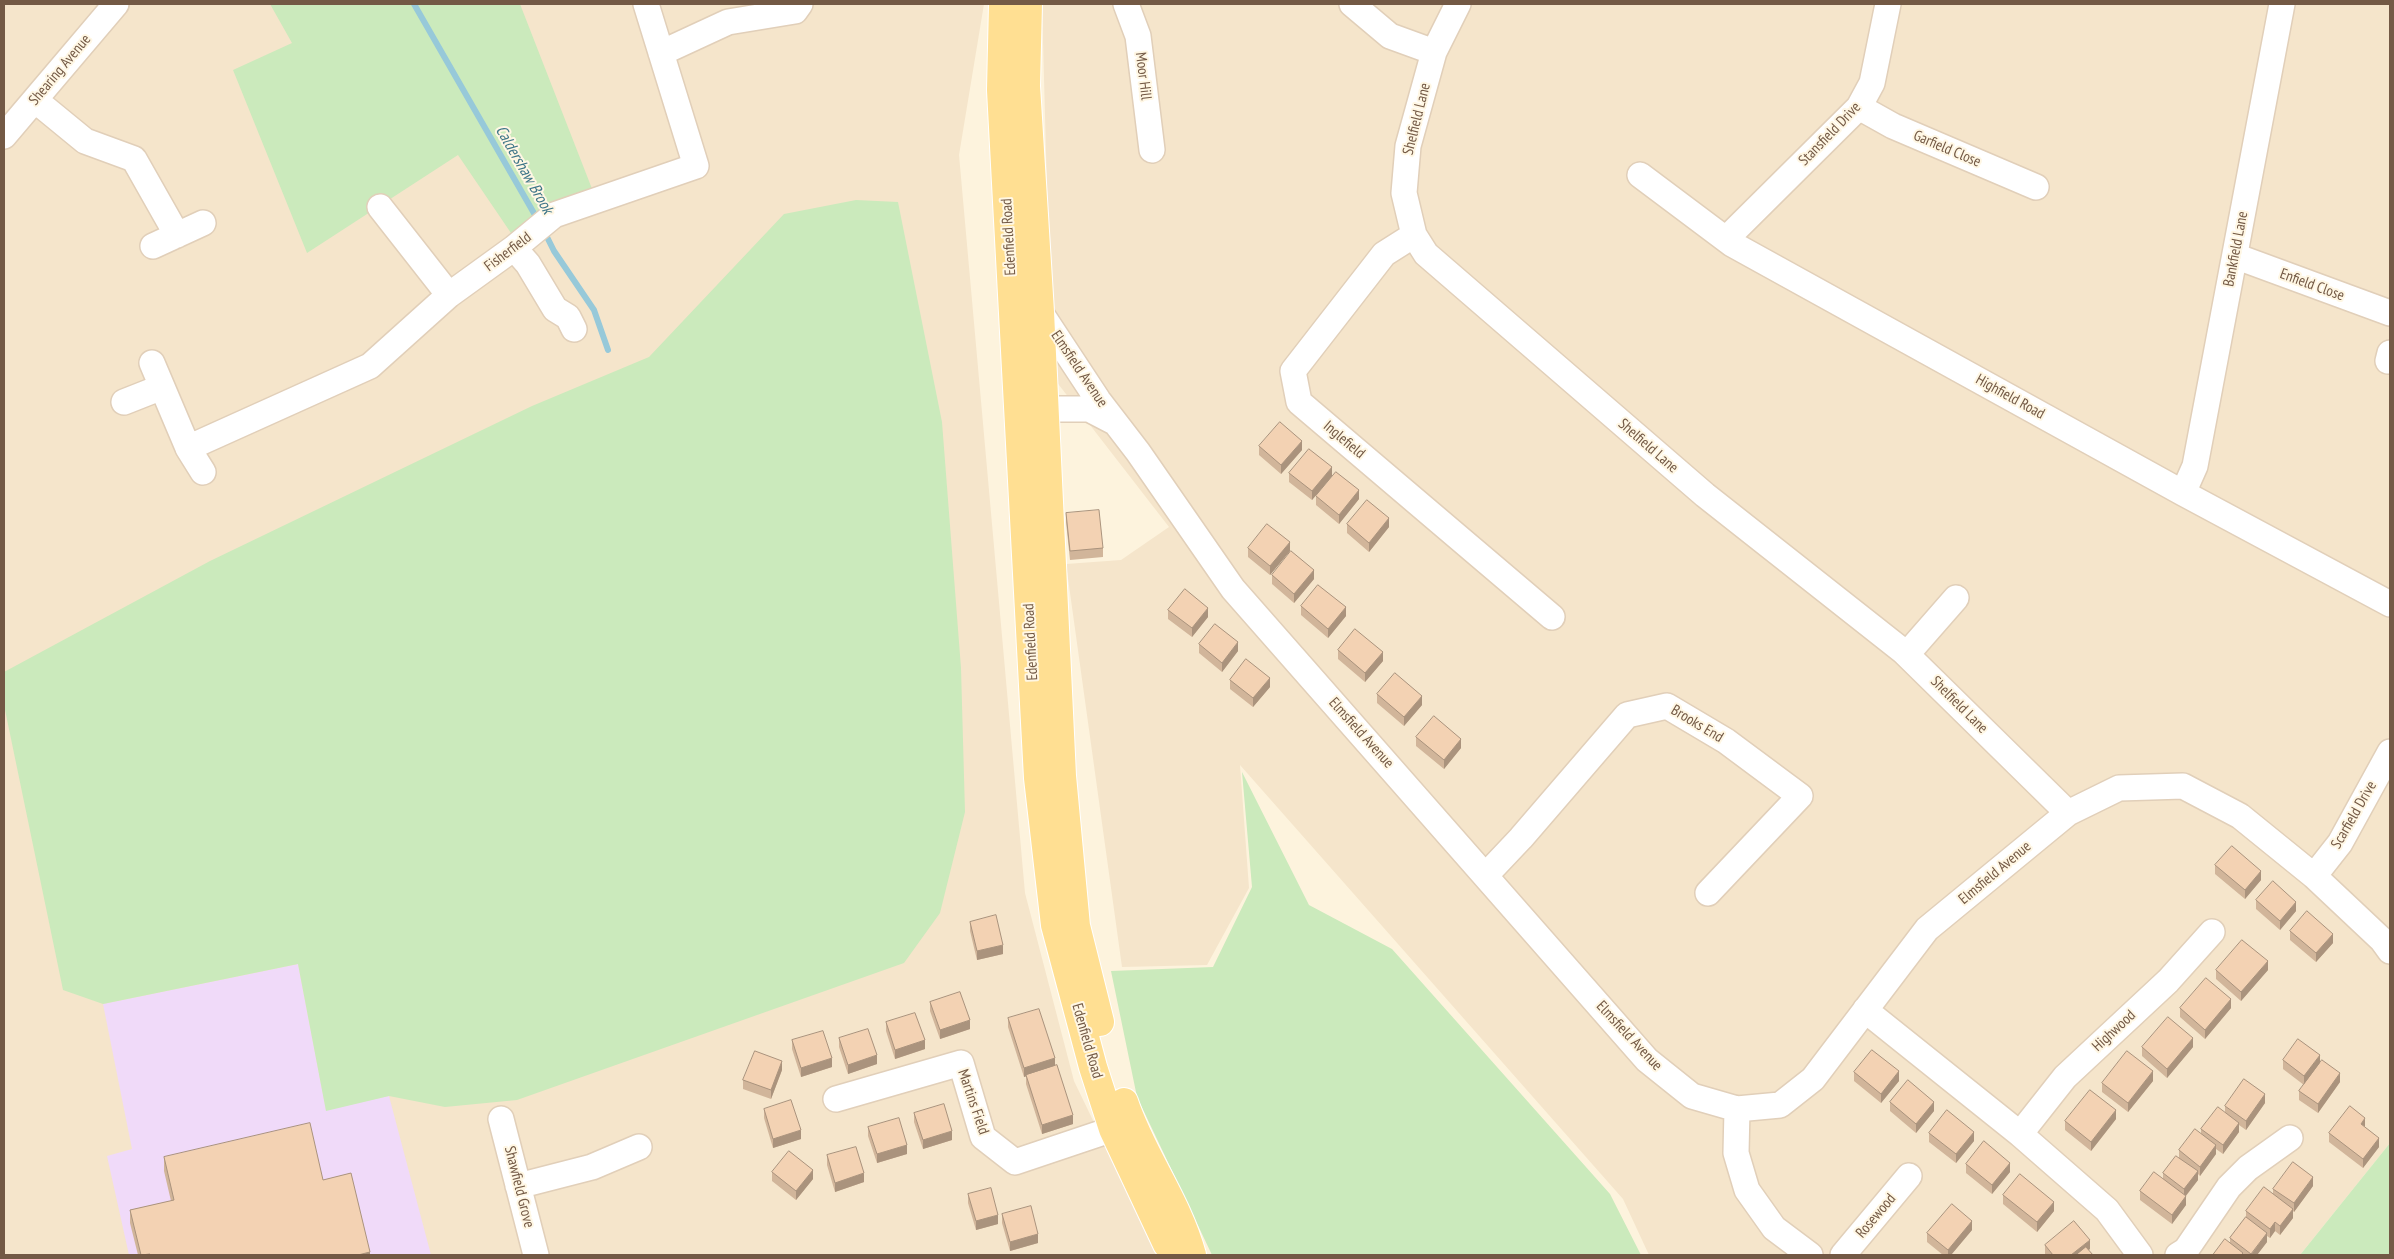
<!DOCTYPE html>
<html>
<head>
<meta charset="utf-8">
<style>
  body { margin:0 }
  #map { position:relative; width:2394px; height:1259px; overflow:hidden; background:#fdf3dd; font-family:"PT Sans Narrow",sans-serif }
  canvas { display:block }
  .frame { position:absolute; inset:0; border:5px solid #735945; pointer-events:none }
</style>
</head>
<body>
<div id="map">
<canvas width="2394" height="1259"></canvas>
<div class="frame"></div>
</div>
<script>
const c = document.querySelector('canvas').getContext('2d');
c.lineJoin = 'round';
function fillPath(path, color) {
  c.fillStyle = color;
  c.fill(path, 'evenodd');
}
function strokePath(path, color, width, dash) {
  c.strokeStyle = color;
  c.lineWidth = width;
  c.lineCap = dash ? 'butt' : 'round';
  c.setLineDash(dash || []);
  c.stroke(path);
}
function drawText(font, color, halo, rows, align = 'center') {
  c.font = font + ' "PT Sans Narrow",sans-serif';
  c.lineWidth = 4;
  c.setLineDash([]);
  c.textBaseline = 'middle';
  c.strokeStyle = halo;
  c.fillStyle = color;
  for (const [text, x, y, turn = 0] of rows) {
    c.save();
    c.translate(x, y);
    c.rotate((+turn || 0) * Math.PI / 180);
    c.textAlign = isNaN(turn) ? turn : align;
    if (halo) c.strokeText(text, 0, 0);
    c.fillText(text, 0, 0);
    c.restore();
  }
}
fillPath(new Path2D(`
  M 4,4 L 984,4 L 959,155 L 1025,893 L 1074,1081 L 1158,1255 L 4,1255 Z
  M 1042,4 L 2390,4 L 2390,1143 L 2300,1255 L 1649,1255 L 1623,1199 L 1240,765 L 1249,888 L 1207,965 L 1122,967 L 1066,564 L 1121,560 L 1169,527 L 1052,376 Z`), '#f5e5cb');
fillPath(new Path2D(`
  M 298,964 L 326,1110 L 389,1096 L 431,1255 L 129,1255 L 107,1156 L 132,1149 L 103,1004 Z`), '#f0daf9');
fillPath(new Path2D(`
  M 270,4 L 520,4 L 596,199 L 513,236 L 458,155 L 307,253 L 233,70 L 292,43 Z
  M 856,200 L 898,202 L 942,422 L 961,668 L 965,812 L 940,913 L 904,963 L 517,1100 L 445,1107 L 389,1096 L 326,1111 L 298,964 L 103,1004 L 63,990 L 4,705 L 4,672 L 210,561 L 532,406 L 649,357 L 784,214 Z
  M 1242,772 L 1309,905 L 1392,949 L 1610,1194 L 1641,1255 L 1212,1255 L 1137,1097 L 1111,971 L 1213,967 L 1252,887 Z
  M 2390,1143 L 2390,1255 L 2300,1255 Z`), '#cbeabc');
strokePath(new Path2D(`
  M 414,4 L 539,222
  M 544,231 L 554,251 L 594,310 L 608,350`), '#97c9d9', 6);
const street = new Path2D(`
  M 1126,4 L 1138,36 L 1152,150
  M 1352,4 L 1390,36 L 1434,52
  M 1458,4 L 1434,52 L 1408,146 L 1404,193 L 1414,235 L 1426,254 L 1705,495 L 1904,652 L 2068,813
  M 661,53 L 728,22 L 795,11 L 800,4
  M 35,100 L 85,141 L 134,159 L 177,235
  M 1859,107 L 1893,126 L 2036,187
  M 4,136 L 116,4
  M 1640,175 L 1732,244 L 2183,493 L 2390,604
  M 380,207 L 449,295
  M 1414,235 L 1384,254 L 1293,371 L 1299,402 L 1552,617
  M 1726,239 L 1859,107 L 1872,83 L 1888,4
  M 153,246 L 203,223
  M 514,248 L 528,264 L 555,309 L 568,317 L 574,329
  M 2235,256 L 2390,313
  M 1040,312 L 1098,400 L 1138,452 L 1233,589 L 1647,1060 L 1692,1096 L 1737,1109 L 1780,1105 L 1813,1079 L 1927,929 L 2068,813 L 2119,788 L 2183,786 L 2240,816 L 2314,876 L 2382,940 L 2390,951
  M 2388,361 L 2390,353
  M 152,363 L 188,448 L 370,366 L 449,295 L 514,248 L 554,215 L 696,166 L 646,4
  M 124,402 L 162,387
  M 1025,409 L 1089,409 L 1114,422
  M 188,448 L 203,472
  M 2183,493 L 2195,466 L 2282,4
  M 1907,654 L 1956,598
  M 1486,875 L 1521,838 L 1627,715 L 1667,706 L 1726,741 L 1800,796 L 1708,893
  M 2314,876 L 2340,843 L 2390,752
  M 1865,1010 L 2020,1134 L 2107,1210 L 2140,1255
  M 836,1099 L 961,1063 L 983,1137 L 1015,1162 L 1131,1123
  M 1737,1109 L 1736,1153 L 1747,1190 L 1774,1228 L 1810,1255
  M 501,1119 L 536,1255
  M 2020,1134 L 2065,1077 L 2168,981 L 2212,932
  M 518,1186 L 592,1167 L 639,1147
  M 1843,1255 L 1909,1176
  M 2178,1255 L 2186,1250 L 2229,1187 L 2248,1168 L 2290,1138`);
const primary = new Path2D(`
  M 1003,4 L 1001,90 L 1038,778 L 1055,925 L 1093,1067 L 1113,1129 L 1167,1244 L 1177,1255
  M 1028,4 L 1026,86 L 1040,312 L 1062,776 L 1076,926 L 1100,1022
  M 1124,1102 C 1142,1156 1177,1200 1192,1255`);
strokePath(street, '#e1cfb9', 28);
strokePath(primary, '#fff', 30);
strokePath(street, '#fff', 25);
strokePath(primary, '#ffdf92', 28);
fillPath(new Path2D(`
  M 1259,446 L 1302,450 L 1281,474 L 1259,455 Z
  M 1289,473 L 1332,476 L 1312,500 L 1289,482 Z
  M 1316,496 L 1359,499 L 1339,524 L 1316,505 Z
  M 1066,513 L 1103,548 L 1103,557 L 1070,560 L 1066,522 Z
  M 1347,524 L 1389,527 L 1369,552 L 1347,533 Z
  M 1248,548 L 1290,551 L 1270,575 L 1248,557 Z
  M 1272,575 L 1314,579 L 1294,603 L 1272,584 Z
  M 1301,606 L 1346,616 L 1328,638 L 1301,615 Z
  M 1168,610 L 1208,617 L 1192,637 L 1168,619 Z
  M 1199,644 L 1238,651 L 1222,672 L 1199,653 Z
  M 1338,650 L 1383,661 L 1365,682 L 1338,659 Z
  M 1230,680 L 1270,687 L 1253,707 L 1230,689 Z
  M 1377,694 L 1422,705 L 1404,726 L 1377,703 Z
  M 1416,737 L 1461,748 L 1444,769 L 1416,746 Z
  M 2215,865 L 2261,880 L 2245,899 L 2215,874 Z
  M 2256,900 L 2296,911 L 2280,930 L 2256,909 Z
  M 970,922 L 1003,954 L 977,960 L 970,931 Z
  M 2290,931 L 2333,943 L 2316,962 L 2290,940 Z
  M 2216,970 L 2268,970 L 2241,1001 L 2216,979 Z
  M 930,1002 L 970,1029 L 940,1039 L 930,1011 Z
  M 2180,1008 L 2231,1008 L 2205,1039 L 2180,1017 Z
  M 1008,1018 L 1055,1066 L 1073,1124 L 1042,1134 L 1026,1084 L 1026,1076 L 1024,1077 L 1008,1027 Z
  M 886,1022 L 925,1049 L 895,1059 L 886,1031 Z
  M 839,1038 L 877,1064 L 848,1074 L 839,1047 Z
  M 792,1040 L 832,1067 L 801,1077 L 792,1049 Z
  M 2142,1047 L 2193,1047 L 2167,1078 L 2142,1056 Z
  M 2283,1060 L 2320,1063 L 2340,1082 L 2318,1113 L 2299,1100 L 2299,1091 L 2304,1085 L 2283,1069 Z
  M 782,1070 L 771,1099 L 743,1089 L 743,1080 Z
  M 1854,1072 L 1899,1081 L 1881,1103 L 1854,1081 Z
  M 2153,1081 L 2128,1112 L 2102,1092 L 2102,1083 Z
  M 1890,1102 L 1934,1111 L 1916,1133 L 1890,1111 Z
  M 2265,1103 L 2246,1130 L 2239,1125 L 2239,1132 L 2223,1154 L 2216,1149 L 2216,1154 L 2200,1176 L 2198,1174 L 2198,1180 L 2186,1196 L 2186,1205 L 2172,1224 L 2140,1200 L 2140,1191 L 2163,1179 L 2163,1173 L 2179,1157 L 2179,1150 L 2201,1134 L 2201,1129 L 2225,1113 L 2225,1106 Z
  M 764,1109 L 801,1139 L 773,1148 L 764,1118 Z
  M 914,1113 L 952,1140 L 923,1149 L 914,1122 Z
  M 2116,1119 L 2091,1151 L 2065,1130 L 2065,1121 Z
  M 868,1127 L 907,1154 L 877,1163 L 868,1136 Z
  M 2365,1127 L 2379,1147 L 2363,1168 L 2329,1142 L 2329,1133 Z
  M 1929,1133 L 1974,1141 L 1956,1163 L 1929,1142 Z
  M 827,1155 L 864,1182 L 835,1192 L 827,1165 Z
  M 164,1157 L 323,1180 L 370,1255 L 138,1255 L 130,1223 L 130,1210 L 171,1201 L 164,1171 Z
  M 1966,1164 L 2010,1172 L 1992,1194 L 1966,1173 Z
  M 772,1172 L 813,1179 L 796,1200 L 772,1181 Z
  M 2313,1186 L 2294,1212 L 2293,1211 L 2293,1218 L 2280,1235 L 2275,1231 L 2270,1238 L 2267,1236 L 2267,1242 L 2257,1255 L 2213,1255 L 2230,1243 L 2230,1238 L 2246,1217 L 2246,1211 L 2273,1195 L 2273,1189 Z
  M 968,1194 L 998,1224 L 976,1230 L 968,1203 Z
  M 2003,1195 L 2054,1211 L 2037,1232 L 2003,1204 Z
  M 1002,1214 L 1038,1243 L 1010,1251 L 1002,1223 Z
  M 1972,1230 L 1951,1255 L 1943,1255 L 1927,1242 L 1927,1233 Z
  M 2045,1245 L 2090,1249 L 2088,1250 L 2093,1255 L 2045,1255 Z`), '#d1b59a');
fillPath(new Path2D(`
  M 1302,441 L 1302,450 L 1281,474 L 1281,465 Z
  M 1332,467 L 1332,476 L 1312,500 L 1312,491 Z
  M 1359,490 L 1359,499 L 1339,524 L 1339,515 Z
  M 1389,518 L 1389,527 L 1369,552 L 1369,543 Z
  M 1290,542 L 1290,551 L 1270,575 L 1270,566 Z
  M 1314,570 L 1314,579 L 1294,603 L 1294,594 Z
  M 1346,607 L 1346,616 L 1328,638 L 1328,629 Z
  M 1208,608 L 1208,617 L 1192,637 L 1192,628 Z
  M 1238,642 L 1238,651 L 1222,672 L 1222,663 Z
  M 1383,652 L 1383,661 L 1365,682 L 1365,673 Z
  M 1270,678 L 1270,687 L 1253,707 L 1253,698 Z
  M 1422,696 L 1422,705 L 1404,726 L 1404,717 Z
  M 1461,739 L 1461,748 L 1444,769 L 1444,760 Z
  M 2261,871 L 2261,880 L 2245,899 L 2245,890 Z
  M 2296,902 L 2296,911 L 2280,930 L 2280,921 Z
  M 2333,934 L 2333,943 L 2316,962 L 2316,953 Z
  M 1003,945 L 1003,954 L 977,960 L 977,951 Z
  M 2268,961 L 2268,970 L 2241,1001 L 2241,992 Z
  M 2231,999 L 2231,1008 L 2205,1039 L 2205,1030 Z
  M 970,1020 L 970,1029 L 940,1039 L 940,1030 Z
  M 2193,1038 L 2193,1047 L 2167,1078 L 2167,1069 Z
  M 925,1040 L 925,1049 L 895,1059 L 895,1050 Z
  M 877,1055 L 877,1064 L 848,1074 L 848,1065 Z
  M 2320,1055 L 2320,1064 L 2304,1085 L 2304,1076 Z
  M 832,1058 L 832,1067 L 801,1077 L 801,1068 Z
  M 1055,1058 L 1055,1067 L 1024,1077 L 1024,1068 Z
  M 782,1061 L 782,1070 L 771,1099 L 771,1090 Z
  M 1899,1071 L 1899,1081 L 1881,1103 L 1881,1094 Z
  M 2153,1071 L 2153,1081 L 2128,1112 L 2128,1103 Z
  M 2340,1073 L 2340,1082 L 2318,1113 L 2318,1104 Z
  M 2265,1094 L 2265,1103 L 2246,1130 L 2246,1121 Z
  M 1934,1102 L 1934,1111 L 1916,1133 L 1916,1124 Z
  M 2116,1110 L 2116,1119 L 2091,1151 L 2091,1142 Z
  M 1073,1115 L 1073,1124 L 1042,1134 L 1042,1125 Z
  M 2365,1118 L 2365,1127 L 2361,1124 Z
  M 2239,1123 L 2239,1132 L 2223,1154 L 2223,1145 Z
  M 801,1130 L 801,1139 L 773,1148 L 773,1139 Z
  M 952,1131 L 952,1140 L 923,1149 L 923,1140 Z
  M 1974,1132 L 1974,1141 L 1956,1163 L 1956,1154 Z
  M 2379,1138 L 2379,1147 L 2363,1168 L 2363,1159 Z
  M 907,1145 L 907,1154 L 877,1163 L 877,1154 Z
  M 2216,1145 L 2216,1154 L 2200,1176 L 2200,1167 Z
  M 2010,1163 L 2010,1172 L 1992,1194 L 1992,1185 Z
  M 813,1170 L 813,1179 L 796,1200 L 796,1191 Z
  M 2198,1171 L 2198,1180 L 2184,1198 L 2184,1189 Z
  M 864,1173 L 864,1182 L 835,1192 L 835,1183 Z
  M 2313,1177 L 2313,1186 L 2294,1212 L 2294,1203 Z
  M 2186,1196 L 2186,1205 L 2172,1224 L 2172,1215 Z
  M 2054,1202 L 2054,1211 L 2037,1232 L 2037,1222 Z
  M 2293,1209 L 2293,1218 L 2280,1235 L 2280,1226 Z
  M 998,1215 L 998,1224 L 976,1230 L 976,1221 Z
  M 1972,1221 L 1972,1230 L 1951,1255 L 1948,1255 L 1948,1250 Z
  M 2275,1222 L 2275,1231 L 2270,1238 L 2270,1229 Z
  M 2267,1233 L 2267,1242 L 2257,1255 L 2251,1255 Z
  M 1038,1234 L 1038,1243 L 1010,1251 L 1010,1242 Z
  M 2090,1240 L 2090,1249 L 2082,1255 L 2071,1255 Z
  M 370,1252 L 370,1255 L 358,1255 Z`), '#aa937d');
const building = new Path2D(`
  M 1280,422 L 1302,441 L 1281,465 L 1259,446 Z
  M 1309,449 L 1332,467 L 1312,491 L 1289,473 Z
  M 1336,472 L 1359,490 L 1339,515 L 1316,496 Z
  M 1367,500 L 1389,518 L 1369,543 L 1347,524 Z
  M 1099,510 L 1103,548 L 1070,551 L 1066,513 Z
  M 1267,524 L 1290,542 L 1270,566 L 1248,548 Z
  M 1291,551 L 1314,570 L 1294,594 L 1272,575 Z
  M 1318,585 L 1346,607 L 1328,629 L 1301,606 Z
  M 1185,589 L 1208,608 L 1192,628 L 1168,610 Z
  M 1215,624 L 1238,642 L 1222,663 L 1199,644 Z
  M 1355,629 L 1383,652 L 1365,673 L 1338,650 Z
  M 1246,659 L 1270,678 L 1253,698 L 1230,680 Z
  M 1395,673 L 1422,696 L 1404,717 L 1377,694 Z
  M 1434,716 L 1461,739 L 1444,760 L 1416,737 Z
  M 2232,846 L 2261,871 L 2245,890 L 2215,865 Z
  M 2273,881 L 2296,902 L 2280,921 L 2256,900 Z
  M 2307,911 L 2333,934 L 2316,953 L 2290,931 Z
  M 996,915 L 1003,945 L 977,951 L 970,922 Z
  M 2242,940 L 2268,961 L 2241,992 L 2216,970 Z
  M 2206,978 L 2231,999 L 2205,1030 L 2180,1008 Z
  M 960,992 L 970,1020 L 940,1030 L 930,1002 Z
  M 1039,1009 L 1055,1058 L 1024,1068 L 1008,1018 Z
  M 915,1013 L 925,1040 L 895,1050 L 886,1022 Z
  M 2168,1017 L 2193,1038 L 2167,1069 L 2142,1047 Z
  M 868,1029 L 877,1055 L 848,1065 L 839,1038 Z
  M 823,1031 L 832,1058 L 801,1068 L 792,1040 Z
  M 2298,1039 L 2320,1055 L 2304,1076 L 2283,1060 Z
  M 1872,1050 L 1899,1071 L 1881,1094 L 1854,1072 Z
  M 755,1051 L 782,1061 L 771,1090 L 743,1080 Z
  M 2127,1051 L 2153,1071 L 2128,1103 L 2102,1083 Z
  M 2322,1060 L 2340,1073 L 2318,1104 L 2299,1091 Z
  M 1057,1065 L 1073,1115 L 1042,1125 L 1026,1075 Z
  M 2244,1079 L 2265,1094 L 2246,1121 L 2225,1106 Z
  M 1908,1080 L 1934,1102 L 1916,1124 L 1890,1102 Z
  M 2090,1090 L 2116,1110 L 2091,1142 L 2065,1121 Z
  M 791,1100 L 801,1130 L 773,1139 L 764,1109 Z
  M 944,1104 L 952,1131 L 923,1140 L 914,1113 Z
  M 2350,1106 L 2365,1118 L 2361,1124 L 2379,1138 L 2363,1159 L 2329,1133 Z
  M 2218,1107 L 2239,1123 L 2223,1145 L 2201,1129 Z
  M 1947,1110 L 1974,1132 L 1956,1154 L 1929,1133 Z
  M 899,1118 L 907,1145 L 877,1154 L 868,1127 Z
  M 310,1123 L 323,1180 L 351,1173 L 370,1252 L 358,1255 L 150,1255 L 150,1254 L 141,1255 L 130,1210 L 174,1200 L 164,1157 Z
  M 2195,1129 L 2216,1145 L 2200,1167 L 2179,1150 Z
  M 1984,1141 L 2010,1163 L 1992,1185 L 1966,1164 Z
  M 856,1147 L 864,1173 L 835,1183 L 827,1155 Z
  M 789,1151 L 813,1170 L 796,1191 L 772,1172 Z
  M 2176,1156 L 2198,1171 L 2184,1189 L 2163,1173 Z
  M 2293,1162 L 2313,1177 L 2294,1203 L 2273,1189 Z
  M 2154,1172 L 2186,1196 L 2172,1215 L 2140,1191 Z
  M 2020,1174 L 2054,1202 L 2037,1222 L 2003,1195 Z
  M 2264,1187 L 2293,1209 L 2280,1226 L 2275,1222 L 2270,1229 L 2246,1211 Z
  M 991,1188 L 998,1215 L 976,1221 L 968,1194 Z
  M 1952,1204 L 1972,1221 L 1948,1250 L 1927,1233 Z
  M 1031,1206 L 1038,1234 L 1010,1242 L 1002,1214 Z
  M 2246,1217 L 2267,1233 L 2251,1254 L 2230,1238 Z
  M 2074,1221 L 2090,1240 L 2071,1255 L 2053,1255 L 2045,1245 Z
  M 2225,1239 L 2243,1253 L 2241,1255 L 2213,1255 Z
  M 2086,1247 L 2093,1255 L 2076,1255 Z`);
fillPath(building, '#f3d2b3');
strokePath(building, '#aa937d', 1);
drawText('15px', '#735945', '#fff7e4', [
  ["Shearing Avenue",60,70,-50],
  ["Moor Hill",1143,76,83],
  ["Shelfield Lane",1417,119,-76],
  ["Stansfield Drive",1830,134,-46],
  ["Garfield Close",1947,149,23],
  ["Edenfield Road",1009,237,-93],
  ["Bankfield Lane",2236,249,-79],
  ["Fisherfield",508,252,-37],
  ["Enfield Close",2312,285,20],
  ["Elmsfield Avenue",1079,369,56],
  ["Highfield Road",2010,397,29],
  ["Inglefield",1344,440,40],
  ["Shelfield Lane",1648,446,41],
  ["Edenfield Road",1031,642,-93],
  ["Shelfield Lane",1959,705,45],
  ["Brooks End",1697,724,31],
  ["Elmsfield Avenue",1361,733,48],
  ["Scarfield Drive",2354,815,-60],
  ["Elmsfield Avenue",1995,873,-40],
  ["Highwood",2114,1031,-43],
  ["Elmsfield Avenue",1629,1036,47],
  ["Edenfield Road",1087,1041,74],
  ["Martins Field",973,1102,71],
  ["Shawfield Grove",519,1187,76],
  ["Rosewood",1876,1216,-50]
]);
drawText('italic 16px', '#3e7588', '#fff7e4', [
  ["Caldershaw Brook",524,170,60]
]);
</script>
</body>
</html>
